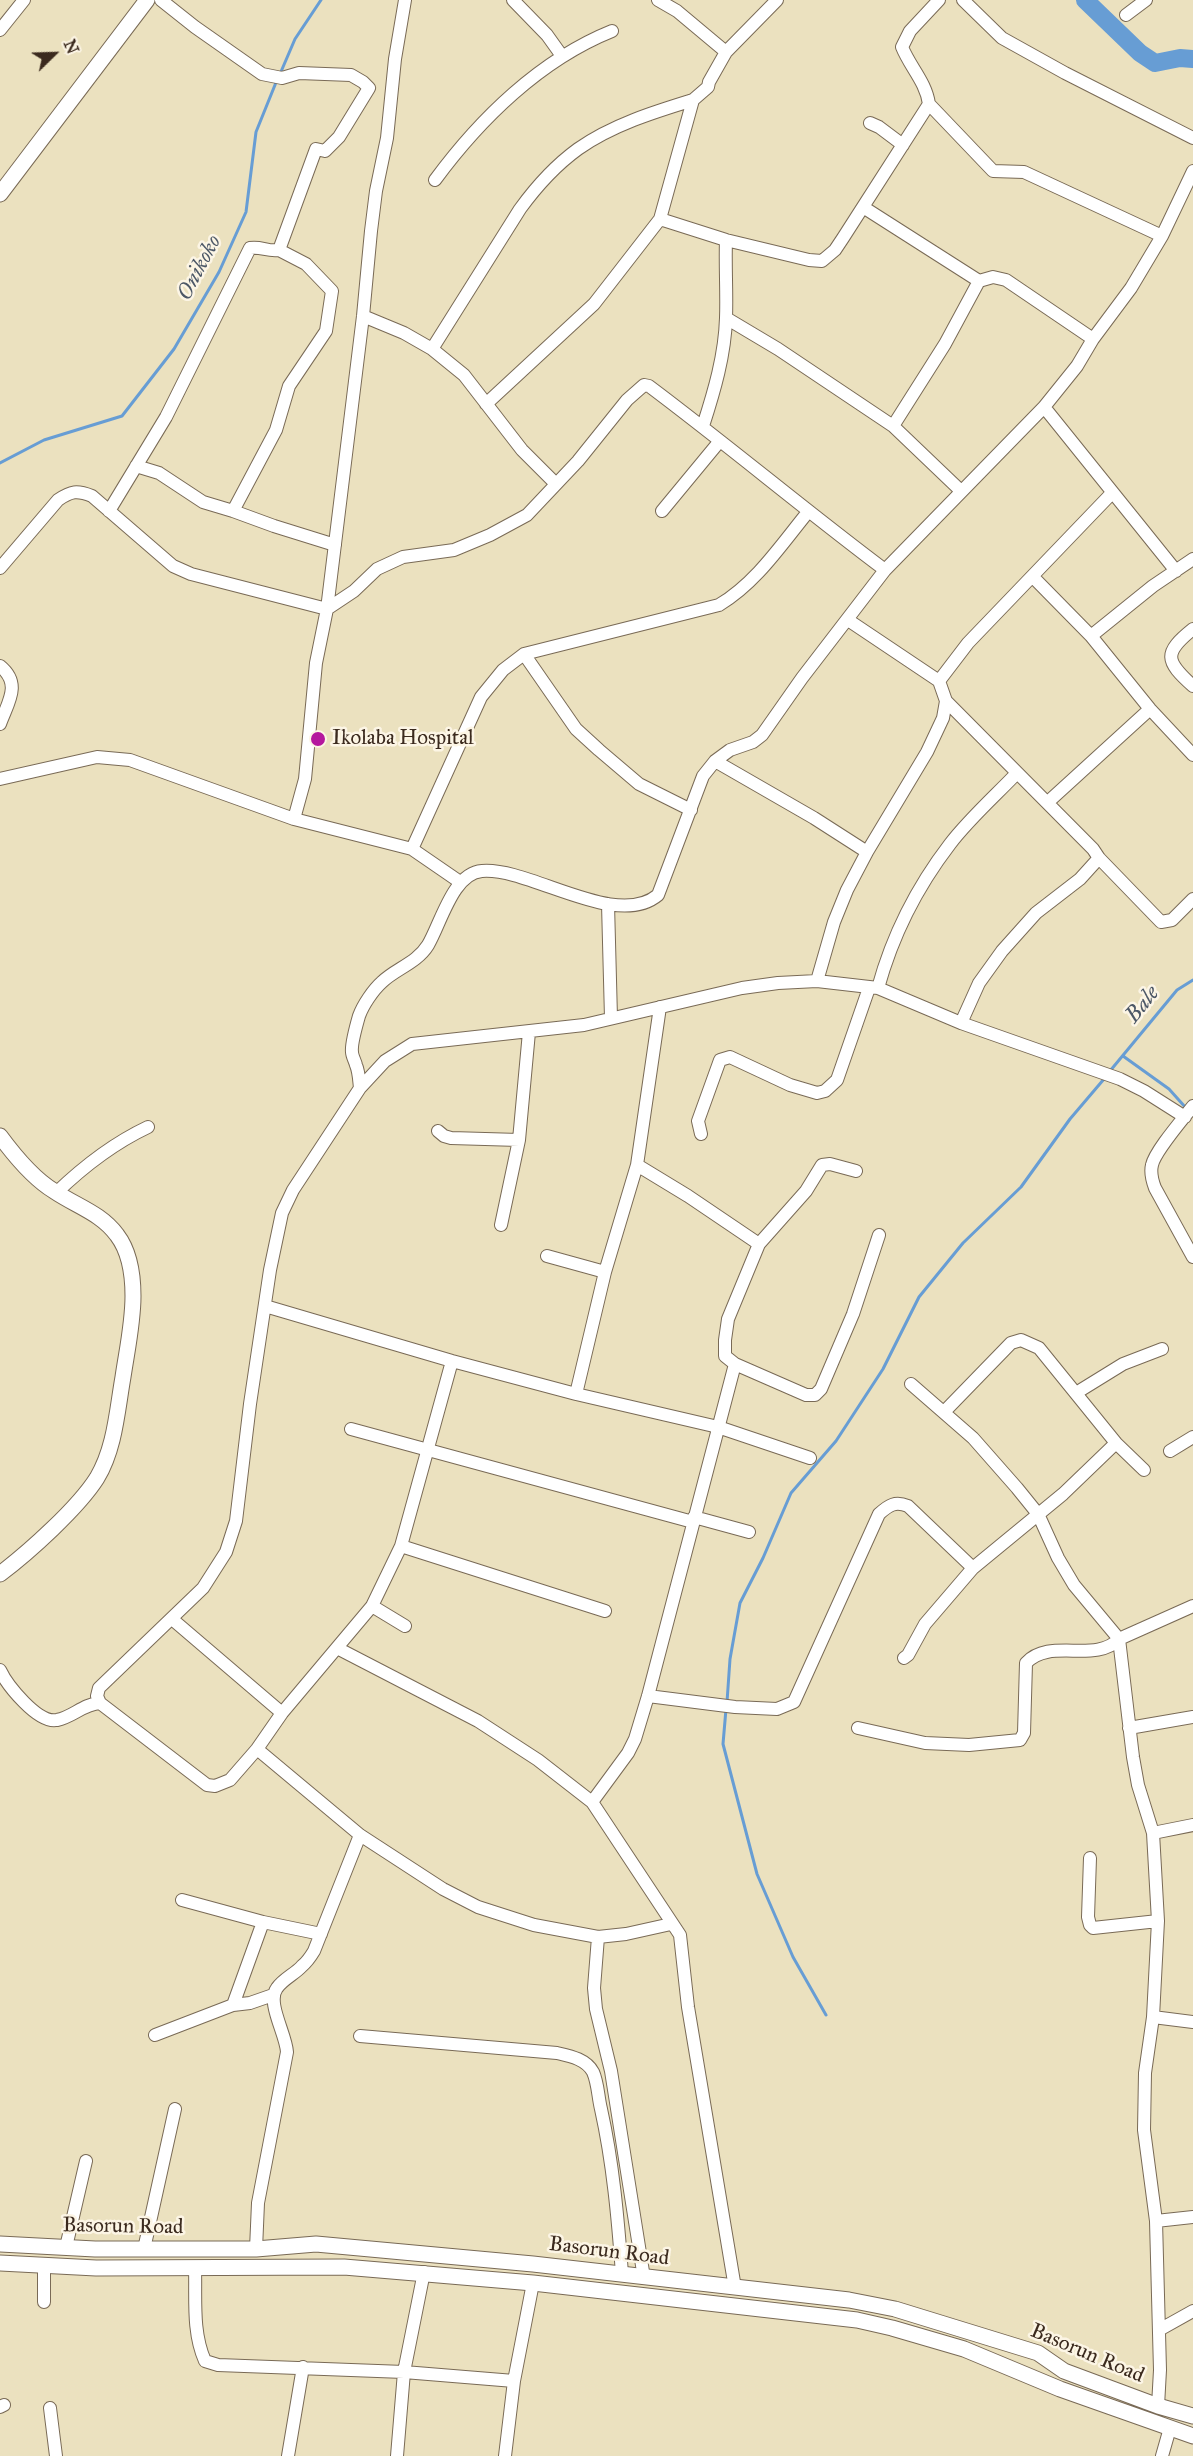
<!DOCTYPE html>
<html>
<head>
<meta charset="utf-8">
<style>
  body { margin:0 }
  #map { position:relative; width:1193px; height:2456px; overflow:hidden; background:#ebe1bf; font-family:"IM FELL Great Primer",serif }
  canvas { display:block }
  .north { position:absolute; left:24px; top:24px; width:60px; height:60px; -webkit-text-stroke:4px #fcf5e5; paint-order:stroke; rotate:67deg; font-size:16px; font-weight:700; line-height:24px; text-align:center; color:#3b2a1e }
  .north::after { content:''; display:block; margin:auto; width:21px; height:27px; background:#3b2a1e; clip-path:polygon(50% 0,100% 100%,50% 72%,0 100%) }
</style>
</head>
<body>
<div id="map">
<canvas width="1193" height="2456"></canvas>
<div class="north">N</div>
</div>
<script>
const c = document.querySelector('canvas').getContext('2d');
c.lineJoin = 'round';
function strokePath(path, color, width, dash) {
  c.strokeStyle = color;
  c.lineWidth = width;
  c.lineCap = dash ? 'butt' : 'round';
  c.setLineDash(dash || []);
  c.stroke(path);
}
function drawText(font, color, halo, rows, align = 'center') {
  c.font = font + ' "IM FELL Great Primer",serif';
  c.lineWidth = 5;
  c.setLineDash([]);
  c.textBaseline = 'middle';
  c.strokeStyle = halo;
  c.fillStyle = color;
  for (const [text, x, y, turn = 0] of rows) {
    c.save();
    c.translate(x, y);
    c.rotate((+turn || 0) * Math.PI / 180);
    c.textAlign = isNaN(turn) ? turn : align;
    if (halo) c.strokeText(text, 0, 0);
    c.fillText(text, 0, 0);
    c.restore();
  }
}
strokePath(new Path2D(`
  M 280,74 L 295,39 L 321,0
  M 0,463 L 44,440 L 122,416 L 174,349 L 219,272 L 246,212 L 256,132 L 277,80
  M 1123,1056 L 1169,1089 L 1186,1108
  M 1110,1071 L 1177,990 L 1193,980
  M 727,1702 L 730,1659 L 740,1603 L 763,1558 L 791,1493 L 836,1441 L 883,1369 L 919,1297 L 963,1243 L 1021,1187 L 1070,1119 L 1104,1079
  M 726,1709 L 723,1744 L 757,1874 L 793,1957 L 826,2015`), '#679dd4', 3);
strokePath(new Path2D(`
  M 1085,0 L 1140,53 L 1155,63 L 1180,58 L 1193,59`), '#679dd4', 18);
const minor = new Path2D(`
  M 513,0 L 547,35 L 562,56
  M 658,0 L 677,11 L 726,52
  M 939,0 L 910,31 L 902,47 C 910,67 926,82 929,104 L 993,171 L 1024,172 L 1162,236
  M 963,0 L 1002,38 L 1065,73 L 1193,138
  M 1126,15 L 1146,0
  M 0,30 L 24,0
  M 870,123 L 879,127 L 903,145
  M 435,180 C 480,119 540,60 612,31
  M 863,207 L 979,281 L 993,277 L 1006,280 L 1093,339
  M 660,219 L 726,240 L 809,260 L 822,261 L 835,250 L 843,238 L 929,104
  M 363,316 L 404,333 L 432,349 L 464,375 L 522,450 L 556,484
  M 726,318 L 778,349 L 893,426 L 961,491
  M 432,349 L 520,209 C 536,187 556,165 578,149 C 612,125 654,112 693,100
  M 486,404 L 594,304 L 660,219 L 693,100 L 708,87 L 709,82 L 726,52 L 777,0
  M 1044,407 L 1176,571
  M 703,426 C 714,392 725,355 726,318 C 727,292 725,266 726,240
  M 893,426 L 945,344 L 979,281
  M 136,466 L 159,473 L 203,502 L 233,511 L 276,430 L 289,386 L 326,331 L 332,291 L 306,264 L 279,250
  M 109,511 L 166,417 L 250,248 C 261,246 268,252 279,250 L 316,149 L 325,151 L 339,137 L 369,88 L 363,82 L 351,75 L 299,73 L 282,78 L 262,74 L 195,27 L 161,0
  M 233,511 L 274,526 L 335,545
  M 662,511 L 719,442
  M 0,568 L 58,500 C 71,491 77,490 92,496 L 173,566 L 191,574 L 327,609 L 354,591 L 377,569 L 403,557 L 454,550 L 490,535 L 527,515 L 578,461 L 627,400 L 644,385 L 649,386 C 729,446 805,510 885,570
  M 1033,577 L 1091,636 L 1150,709 L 1193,755
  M 848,620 L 939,681
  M 1193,629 C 1163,653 1165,661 1193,686
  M 1091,636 L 1153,586 L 1193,559
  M 524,654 L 576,729 L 599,750 L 639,784 L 691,810
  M 0,666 C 22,684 8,702 0,724
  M 946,701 L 1093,849 L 1099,858 L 1161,922 L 1172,920 L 1193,899
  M 715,761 L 814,818 L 867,852
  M 0,779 L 97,757 L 130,760 L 294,819 L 412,849 L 460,882
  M 1048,802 L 1150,709
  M 294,819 L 305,779 L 316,663 L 327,609 L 363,316 L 371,231 L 376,191 L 387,138 L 395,59 L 405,0
  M 412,849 L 481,697 L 503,670 L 524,654 L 719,605 C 756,583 781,545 808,512
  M 608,904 L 611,1018
  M 817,981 L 834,922 L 847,890 L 867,852 L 927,752 L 943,718 L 946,701 L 939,681 L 968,643 L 1112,493
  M 878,988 C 892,937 917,887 950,844 C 969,819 995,796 1017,773
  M 961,1023 L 979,983 L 1002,951 L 1036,913 L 1080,879 L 1099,858
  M 360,1088 L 385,1061 L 412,1044 L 584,1025 L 742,988 L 778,983 L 817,981 L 878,988 L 961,1023 L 1120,1079 L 1144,1091 L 1185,1117
  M 1193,1106 C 1183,1119 1155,1151 1152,1165 C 1150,1173 1152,1180 1155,1188 L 1193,1257
  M 438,1131 L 444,1136 L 451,1138 L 519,1140
  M 701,1134 L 698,1121 L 720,1060 L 730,1057 L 790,1085 L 817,1093 L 825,1091 L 837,1080 L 869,988
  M 637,1165 L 688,1196 L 759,1244
  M 56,1193 C 84,1166 112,1144 148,1127
  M 501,1225 L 519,1140 L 529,1032
  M 547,1256 L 605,1272
  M 265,1306 L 452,1361 L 576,1394 L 718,1427 L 810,1458
  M 452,1361 L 401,1546 L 372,1606 L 282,1713 L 257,1749 L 230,1780 L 215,1786 L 207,1785 L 100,1703 L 97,1696 L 99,1688 L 203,1588 L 226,1552 L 236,1521 L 250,1404 L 270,1270 L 282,1213 L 293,1190 L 360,1088 C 359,1080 359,1072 356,1065 C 355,1061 352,1056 352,1052 C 351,1045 357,1023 359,1016 C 363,1005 373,990 382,982 C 395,969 417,963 428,945 C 441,923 453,873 482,871 C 530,867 616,930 658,895 L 703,776 L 715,761 L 730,750 L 753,742 L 762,735 L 802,678 L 885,570 L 1044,407 L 1077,366 L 1093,339 L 1131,288 L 1162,236 L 1193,171
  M 735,1364 L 806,1395 L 815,1395 L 821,1389 L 853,1314 L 879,1235
  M 911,1384 L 973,1438 L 1017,1488 L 1038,1514 L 1058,1558 L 1074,1585 L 1119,1639 L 1133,1757 L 1138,1785 L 1153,1833 L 1158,1921 L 1153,2017 L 1145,2073 L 1144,2130 L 1156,2221 L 1160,2370 L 1158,2406
  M 1076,1393 L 1123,1364 L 1162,1349
  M 576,1394 L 605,1272 L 637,1165 L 660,1007
  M 351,1429 L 693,1522
  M 1116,1443 L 1144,1470
  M 1170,1451 L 1193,1437
  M 694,1517 L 749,1532
  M 401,1546 L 605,1611
  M 372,1606 L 405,1626
  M 172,1619 L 282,1713
  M 337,1648 L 478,1721 L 538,1760 L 592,1802 L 680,1935 L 688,2007 L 735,2288
  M 904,1658 L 908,1655 L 925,1624 L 973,1568 L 1063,1494 L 1116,1443 L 1039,1348 L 1021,1340 L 1011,1343 L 944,1412
  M 0,1670 C 7,1685 38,1724 57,1720 C 73,1717 83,1704 100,1703
  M 648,1696 L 735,1707 L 777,1709 L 794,1702 L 879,1514 C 889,1505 895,1501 908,1506 L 973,1568
  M 858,1728 L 925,1743 L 969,1745 L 1020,1740 L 1024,1733 L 1026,1663 C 1050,1637 1095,1664 1119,1639 L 1193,1606
  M 1129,1728 L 1193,1717
  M 257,1749 L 360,1835 L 443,1889 L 478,1907 L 534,1925 L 598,1937 L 626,1934 L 671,1924
  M 592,1802 L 628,1753 L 635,1739 L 648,1696 L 735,1364 L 725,1356 L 725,1340 L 728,1319 L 759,1244 L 806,1191 L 822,1165 L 830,1164 L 856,1171
  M 1153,1833 L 1193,1825
  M 1090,1858 L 1088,1917 L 1090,1925 L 1093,1928 L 1158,1921
  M 182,1900 L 263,1922 L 321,1934
  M 598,1937 L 594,1988 L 596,2009 L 611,2071 L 644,2278
  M 233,2005 L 263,1922
  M 1153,2017 L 1193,2022
  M 155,2035 L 233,2005 L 250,2003 L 273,1995
  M 360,2036 L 557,2053 C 570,2056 586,2059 593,2072 C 598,2083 598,2097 601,2109 C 613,2163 618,2219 622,2274
  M 1156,2221 L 1193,2217
  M 66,2247 L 86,2161
  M 144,2249 L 175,2109
  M 256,2249 L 258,2203 L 287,2052 C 286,2034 266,2002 277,1988 C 283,1979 295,1974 302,1966 C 307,1962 311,1956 314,1951 L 360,1835
  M 44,2267 L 44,2302
  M 195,2268 C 196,2298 192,2332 205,2361 L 218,2365 L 404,2372 L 514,2381
  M 1159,2330 L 1193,2311
  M 0,2407 L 4,2405
  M 50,2408 L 56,2456
  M 288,2456 L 303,2367
  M 397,2456 L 404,2372 L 424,2272
  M 505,2456 L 514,2381 L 533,2283
  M 1162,2456 L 1170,2428`);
const major = new Path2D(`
  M 0,194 L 147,0
  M 0,1136 C 14,1155 34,1179 54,1191 C 76,1206 101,1213 117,1235 C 130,1252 133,1275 133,1296 C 133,1323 127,1350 123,1377 C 117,1411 115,1448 97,1478 C 78,1508 29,1552 0,1574
  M 0,2244 L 95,2249 L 256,2249 L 316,2244 L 533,2264 L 849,2300 L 895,2309 L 1038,2353 L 1064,2371 L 1158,2406 L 1193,2416
  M 0,2263 L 96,2268 L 344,2267 L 533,2283 L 857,2320 L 892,2328 L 964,2349 L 1060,2389 L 1193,2436`);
strokePath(minor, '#796a56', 14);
strokePath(major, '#796a56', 17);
strokePath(minor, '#fff', 12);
strokePath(major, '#fff', 15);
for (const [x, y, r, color] of [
  [318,739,8,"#b5179e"]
]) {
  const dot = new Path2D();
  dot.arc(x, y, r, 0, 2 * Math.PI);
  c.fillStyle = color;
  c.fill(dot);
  strokePath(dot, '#fcf5e5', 2);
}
drawText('21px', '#3b2a1e', '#fcf5e5', [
  ["Ikolaba Hospital",332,739]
], 'left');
drawText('21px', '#3b2a1e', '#fcf5e5', [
  ["Basorun Road",123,2227,1],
  ["Basorun Road",609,2252,7],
  ["Basorun Road",1087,2354,23]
]);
drawText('italic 22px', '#4d5867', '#fcf5e5', [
  ["Onikoko",200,268,-62],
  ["Bale",1143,1005,-51]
]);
</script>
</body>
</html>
